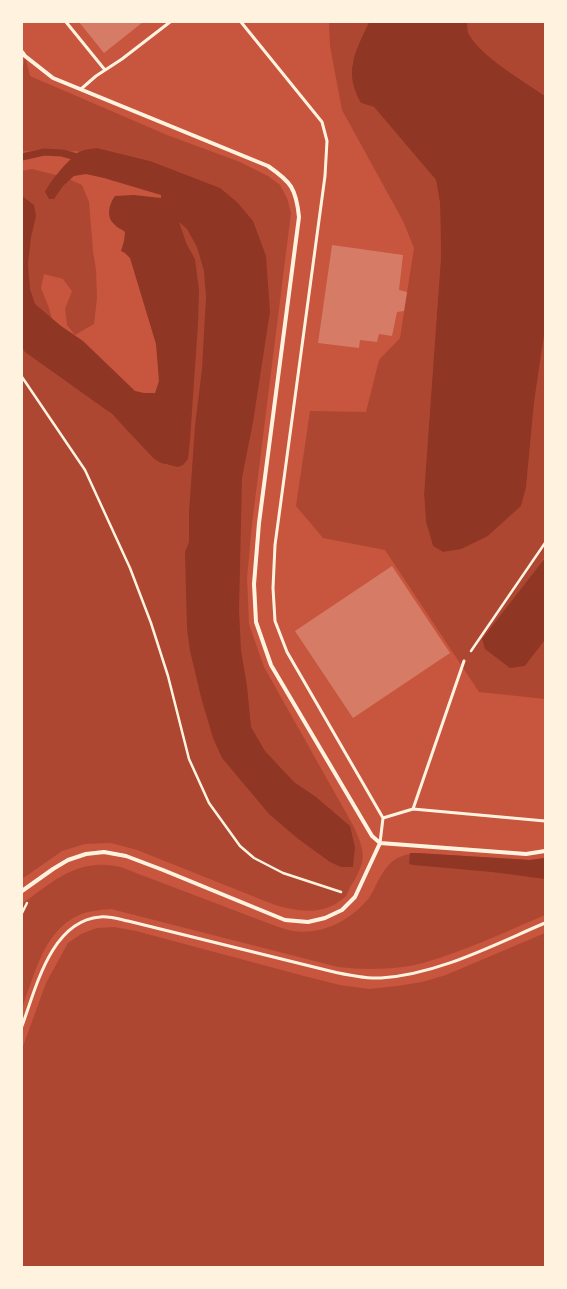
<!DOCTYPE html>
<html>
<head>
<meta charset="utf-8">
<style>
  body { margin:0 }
  #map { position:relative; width:567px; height:1289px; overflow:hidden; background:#c8553d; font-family:"Noto Serif",serif }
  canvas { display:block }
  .frame { position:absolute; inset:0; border:23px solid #fff3e0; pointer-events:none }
</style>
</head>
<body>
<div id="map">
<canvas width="567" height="1289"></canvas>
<div class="frame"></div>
</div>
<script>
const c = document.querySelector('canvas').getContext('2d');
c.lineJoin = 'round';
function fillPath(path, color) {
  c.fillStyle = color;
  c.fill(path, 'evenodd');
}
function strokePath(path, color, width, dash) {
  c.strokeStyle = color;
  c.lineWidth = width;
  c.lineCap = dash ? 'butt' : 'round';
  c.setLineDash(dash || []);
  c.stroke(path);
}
fillPath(new Path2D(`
  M 329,22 L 369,22 L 352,64 L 361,103 L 374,107 L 436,180 L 440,203 L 441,256 L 424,495 L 426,522 L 433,546 L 443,552 L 488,536 L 521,506 L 526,488 L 534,403 L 545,329 L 545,558 L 543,559 L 525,666 L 545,640 L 545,699 L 479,692 L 385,550 L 323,538 L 296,506 L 310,411 L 366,412 L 379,360 L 400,338 L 414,248 L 403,221 L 342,110 L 330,46 Z
  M 467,22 L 545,22 L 545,96 C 524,81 481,57 469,34 C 467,31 468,26 467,22 Z
  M 22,52 L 25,56 L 30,76 L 167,135 L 240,162 L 268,176 L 280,185 L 287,198 L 291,213 L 252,524 L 247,578 L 249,624 L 264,667 L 354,827 C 365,852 367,860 352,884 C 349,888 348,894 345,897 C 343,899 339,901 337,903 C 318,915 296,911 275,905 L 137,850 L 111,843 L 85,844 L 62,851 L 22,879 L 22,171 L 32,169 L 64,177 L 82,185 L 89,202 L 93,251 L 96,270 L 97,298 L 94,324 L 75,335 L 67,325 L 65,309 L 72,291 L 63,279 L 44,274 L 41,288 L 49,308 L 56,334 L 156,428 L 169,207 L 150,161 L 97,148 L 86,155 L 77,151 C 67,153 54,148 41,149 C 34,150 29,152 22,151 L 22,73 L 25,56 L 22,56 ZM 108,411 L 108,410 L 170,466 L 154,459 L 124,426 Z
  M 417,853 L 530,860 L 545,858 L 545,915 C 505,932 465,951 423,963 C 396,970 366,970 338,967 L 111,909 C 99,910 86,911 75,917 C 43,934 34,976 22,1008 L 22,904 C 51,883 76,859 115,866 C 122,867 129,870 136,873 L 273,925 C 279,927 287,930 294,931 C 323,935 351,920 369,898 C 372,893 375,887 378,881 C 388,863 395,855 417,853 Z
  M 114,927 L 136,931 L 304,976 L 340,985 L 369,989 L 397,986 L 422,982 L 446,975 L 545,933 L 545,1267 L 22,1267 L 22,1049 L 46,983 L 68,943 L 81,934 L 97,928 Z`), '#ae4732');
fillPath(new Path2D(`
  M 369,22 L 467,22 C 468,26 467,31 469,34 C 481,57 524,81 545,96 L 545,329 L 534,403 L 526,488 L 521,506 L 488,536 L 461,549 L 443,552 L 433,546 L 426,522 L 424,494 L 441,256 L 440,203 L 436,180 L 374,107 L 361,103 C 343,71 355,53 369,22 Z
  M 97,148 L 150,161 L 220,188 L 237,202 L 253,221 L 266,256 L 270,312 L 253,422 L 242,478 L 239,610 L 241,650 L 247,686 L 251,727 L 265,751 L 294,782 L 316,797 L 350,826 L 355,847 L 353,867 L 341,867 L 330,862 L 297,838 L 269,814 L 222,758 L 213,738 L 201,697 L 190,651 L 187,629 L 185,552 L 189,542 L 189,512 L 195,426 L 202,369 L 206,297 L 204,271 L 197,247 L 187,229 L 179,222 L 187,245 L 195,259 L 199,290 L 198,324 L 190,440 L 188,459 L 183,465 L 178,467 L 161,463 L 154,459 L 112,414 L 25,352 L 22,348 L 22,196 L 34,205 L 36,216 L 31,237 L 28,264 L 30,289 L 35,304 L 61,326 L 83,341 L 135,391 L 144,393 L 155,393 L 159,381 L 156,344 L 130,258 L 125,253 L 121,251 L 124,241 L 125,232 C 122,229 117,228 114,224 C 106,217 109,204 115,196 L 134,195 L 161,198 L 161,195 L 104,178 L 86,174 L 74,176 L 63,186 L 54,199 L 49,199 L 45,192 C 50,181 69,159 79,152 C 85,149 91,149 97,148 Z
  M 545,558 L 545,640 L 525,666 L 510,668 L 485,649 L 482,639 Z
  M 410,853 L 417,853 L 530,860 L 545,858 L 545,879 L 492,872 L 413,865 L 409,864 Z`), '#8f3625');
strokePath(new Path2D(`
  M 22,157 L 44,152 L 62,153 L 84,159`), '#8f3625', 7);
fillPath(new Path2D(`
  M 79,22 L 143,22 L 104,53 Z
  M 332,245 L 403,255 L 399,290 L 407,292 L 404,311 L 397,312 L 392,336 L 379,334 L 377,342 L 360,340 L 359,348 L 318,343 Z
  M 392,566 L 450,653 L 353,718 L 295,631 Z`), '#d67c66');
strokePath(new Path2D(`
  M 22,377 L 85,470 L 130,568 L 151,623 L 168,676 L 189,759 L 209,803 L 240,846 L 254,858 L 283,873 L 341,892
  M 471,651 L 545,543
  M 22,913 L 27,903`), '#fff3e0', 2.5);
strokePath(new Path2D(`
  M 66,22 L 105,70
  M 241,22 L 322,122 L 327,141 L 325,176 L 275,545 L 273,588 L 275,621 L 287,652 L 383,818 L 380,843
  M 81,89 L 96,76 L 122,59 L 170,22
  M 413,809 L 464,661
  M 383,818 L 413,809 L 545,821
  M 22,1026 C 36,988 51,921 100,917 C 109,916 119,919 128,921 L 330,971 C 347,975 365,979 381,978 C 439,974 493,945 545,923`), '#fff3e0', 3);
strokePath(new Path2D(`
  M 22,52 L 25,56 L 53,78 L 268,166 C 291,182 296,188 299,217 L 259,523 L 254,584 L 256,622 L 271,665 L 372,836 L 380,843
  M 380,843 L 526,854 L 545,851
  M 22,891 L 53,869 L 68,860 L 86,854 L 104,852 L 126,856 L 163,870 L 285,920 L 308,922 L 325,918 L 342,910 L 355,897 L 380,843`), '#fff3e0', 4);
</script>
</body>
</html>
